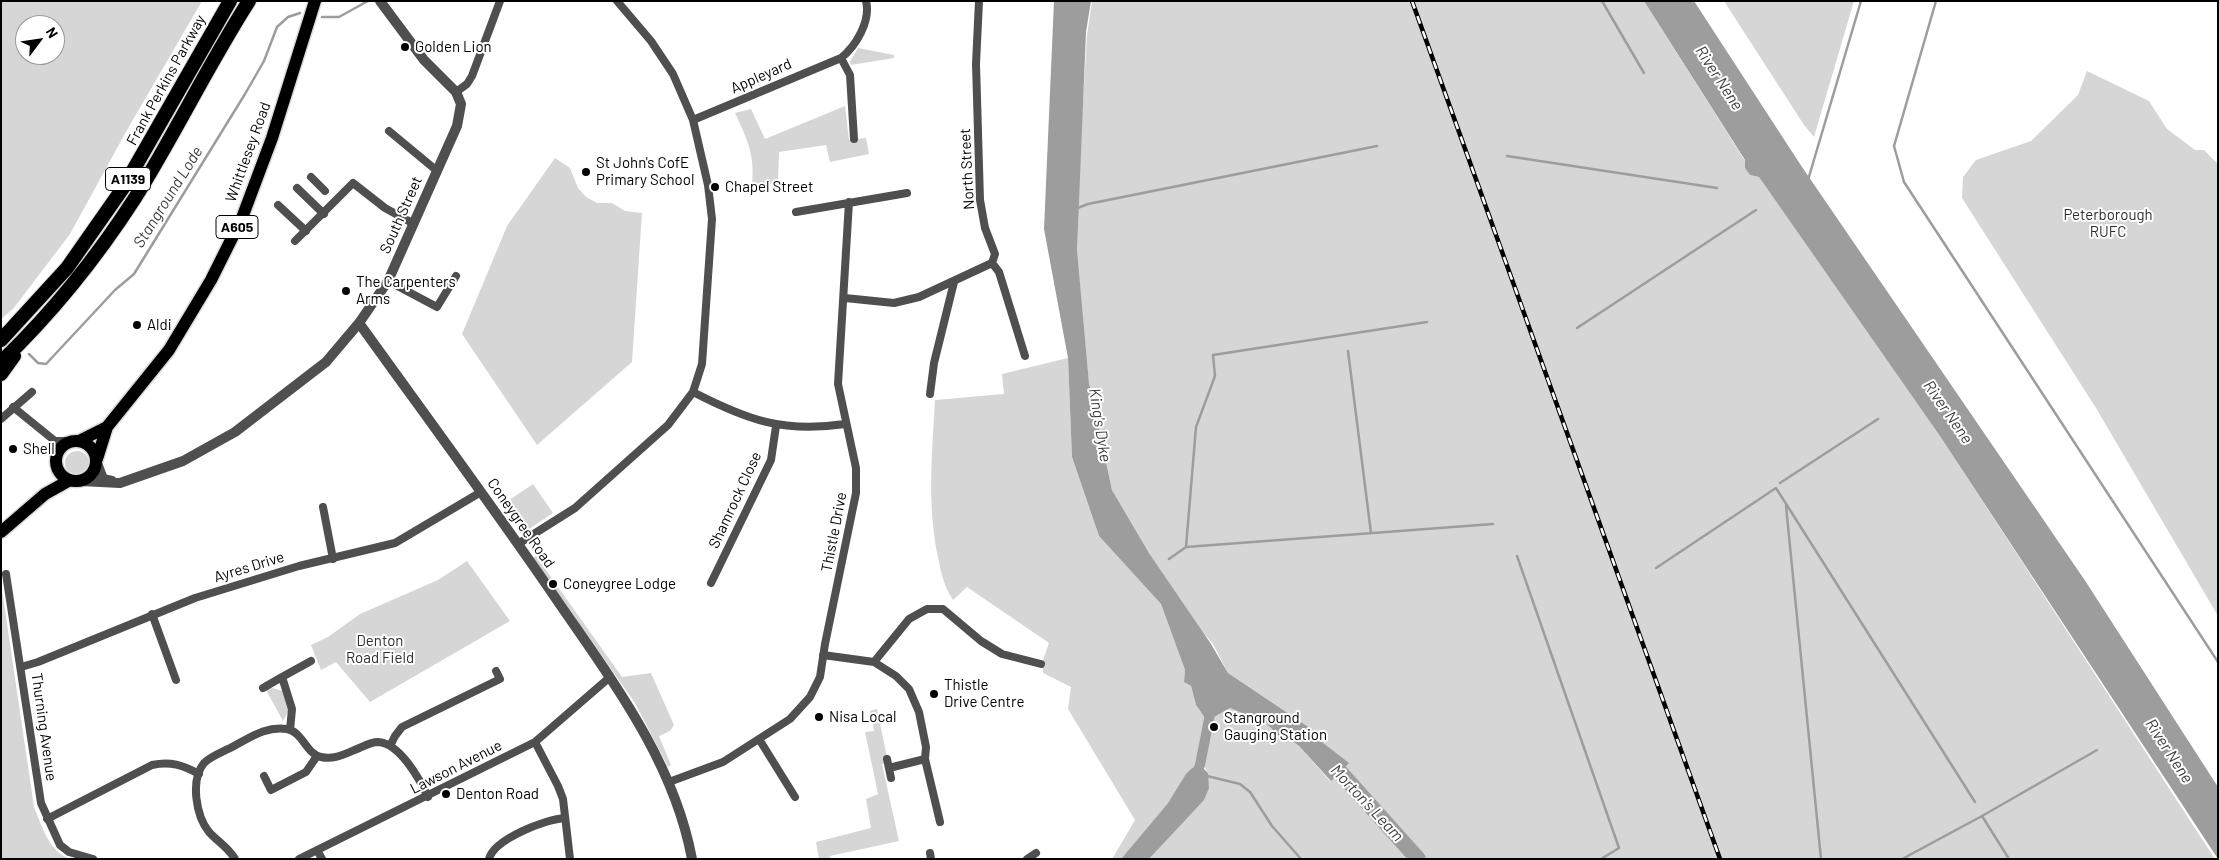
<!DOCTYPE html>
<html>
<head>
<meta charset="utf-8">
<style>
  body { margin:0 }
  #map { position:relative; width:2219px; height:860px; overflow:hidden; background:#fff; font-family:Barlow,sans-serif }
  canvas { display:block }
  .frame { position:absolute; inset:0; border:2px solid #000; pointer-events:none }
  .north { position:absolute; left:15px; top:15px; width:50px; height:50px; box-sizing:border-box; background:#fff; border:1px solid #999; border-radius:50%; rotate:59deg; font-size:14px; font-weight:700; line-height:20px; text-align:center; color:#000 }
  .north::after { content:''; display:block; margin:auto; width:18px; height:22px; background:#000; clip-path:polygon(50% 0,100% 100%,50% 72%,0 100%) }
</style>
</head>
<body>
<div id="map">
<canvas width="2219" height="860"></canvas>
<div class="frame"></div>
<div class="north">N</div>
</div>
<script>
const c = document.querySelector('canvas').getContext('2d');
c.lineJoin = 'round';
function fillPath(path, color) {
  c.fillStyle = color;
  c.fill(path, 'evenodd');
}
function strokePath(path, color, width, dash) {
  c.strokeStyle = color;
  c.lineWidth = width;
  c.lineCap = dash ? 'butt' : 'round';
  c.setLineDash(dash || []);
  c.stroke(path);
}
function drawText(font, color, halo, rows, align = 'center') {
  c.font = font + ' Barlow,sans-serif';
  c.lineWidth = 4;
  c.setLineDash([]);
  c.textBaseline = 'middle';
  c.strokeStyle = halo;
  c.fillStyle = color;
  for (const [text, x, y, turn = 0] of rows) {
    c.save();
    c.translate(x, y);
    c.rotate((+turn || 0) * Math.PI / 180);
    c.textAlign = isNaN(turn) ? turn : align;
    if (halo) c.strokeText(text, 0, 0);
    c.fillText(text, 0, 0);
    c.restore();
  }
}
fillPath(new Path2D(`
  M 1,1 L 202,1 L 127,130 L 70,234 L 13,309 L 1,319 ZM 25,25 L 55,25 L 55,55 L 25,55 Z
  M 1092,1 L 1644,1 L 1745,161 L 1750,175 L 1759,177 L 1937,431 L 2215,859 L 1149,859 L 1204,799 L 1208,773 L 1204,766 L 1194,766 L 1168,803 L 1121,859 L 1112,859 L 1135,820 L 1068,709 L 1071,687 L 1043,673 L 1043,660 L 1049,643 L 967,587 L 953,600 C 944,586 941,573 938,557 C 927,505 932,454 935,400 L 1004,394 L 1002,374 L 1068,358 L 1072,457 L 1099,536 L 1161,604 L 1185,670 L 1184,682 L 1191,686 L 1196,705 L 1207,721 L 1230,708 L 1266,723 L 1279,736 L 1287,737 L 1299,746 L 1330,781 L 1348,763 L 1322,742 L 1310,728 L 1228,673 L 1213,644 L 1201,630 L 1149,553 L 1112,490 L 1089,383 L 1077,253 L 1078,186 L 1087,35 Z
  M 1724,1 L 1854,1 L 1814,137 L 1804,125 Z
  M 858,48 L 894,55 L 894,58 L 851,65 L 850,61 Z
  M 2087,71 L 2149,101 L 2167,129 L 2195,150 L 2204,150 L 2218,164 L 2218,616 L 2096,408 L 1962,198 L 1963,177 L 1976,160 L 2031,141 L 2078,95 Z
  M 845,106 L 849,140 L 866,138 L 869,154 L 830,162 L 826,145 L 779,152 L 778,183 L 752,186 C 755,155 748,141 735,113 L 751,109 L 765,139 Z
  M 555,158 L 570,168 L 578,188 L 586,197 L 597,203 L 612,203 L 625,211 L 642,213 L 632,362 L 537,445 L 462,334 L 507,226 Z
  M65 463a12 12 0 1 1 24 0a12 12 0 1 1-24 0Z
  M 533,484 L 553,513 L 529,529 C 518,531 507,512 505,503 Z
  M 536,556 L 622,677 L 651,673 L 674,725 L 670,731 L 659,736 L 671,765 L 668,767 L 635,703 L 533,558 Z
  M 467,561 L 510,621 L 370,702 L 336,662 L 321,670 L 311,645 L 328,637 L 360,614 L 438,580 Z
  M 1,583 L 34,807 C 42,826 49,853 71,859 L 1,859 Z
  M 272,688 L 283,691 L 289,710 L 283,721 L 266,690 Z
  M 877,709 L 888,762 L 882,764 L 899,841 L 830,856 L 830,859 L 819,859 L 816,842 L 871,828 L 866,799 L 878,794 L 865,732 L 874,731 L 870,711 Z`), '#d6d6d6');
fillPath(new Path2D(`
  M 1054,1 L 1091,1 L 1086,32 L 1077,250 L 1089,383 L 1112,490 L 1149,553 L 1211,644 L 1228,673 L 1310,728 L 1322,742 L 1349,763 L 1331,781 L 1299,746 L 1287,737 L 1279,736 L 1266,723 L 1230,708 L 1207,721 L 1196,705 L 1191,686 L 1184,682 L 1185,670 L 1161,604 L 1099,536 L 1072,457 L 1068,358 L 1044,229 Z
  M 1644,1 L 1694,1 L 1802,167 L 2086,582 L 2218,787 L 2218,859 L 1940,436 L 1759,177 L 1750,175 L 1745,168 L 1745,160 Z
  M 1200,765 L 1208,773 L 1209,788 L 1204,800 L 1149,859 L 1121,859 L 1168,803 L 1186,774 L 1192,768 Z`), '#9d9d9d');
strokePath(new Path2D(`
  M 1602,1 L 1644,73
  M 1936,1 L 1894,146 L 1904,182 L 2218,662
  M 322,17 L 339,17 L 368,1
  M 1507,156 L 1717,188
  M 1808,180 L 1861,1
  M 1075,209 L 1088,204 L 1377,146
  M 1577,328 L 1756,210
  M 1348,351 L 1371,533
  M 29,354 L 38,363 L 46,364 L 115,290 L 134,274 L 245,94 L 264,61 L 277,27 L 288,17 L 300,13
  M 1780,483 L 1878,419
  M 1786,506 L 1821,859
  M 1186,547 L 1493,524
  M 1517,556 L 1619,848 L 1601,859
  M 1169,559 L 1186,547 L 1196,427 L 1215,376 L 1213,355 L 1427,322
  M 1656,568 L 1776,488 L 1975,802
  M 1207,776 L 1240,784 L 1250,792 L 1272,826 L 1301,859
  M 1902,859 L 1982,816
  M 2009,859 L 1982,816 L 2097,750`), '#9d9d9d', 2.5);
strokePath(new Path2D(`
  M 1194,778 L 1200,765 L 1211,709`), '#9d9d9d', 10);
strokePath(new Path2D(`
  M 1323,758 L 1340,772 L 1418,859`), '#9d9d9d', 16);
const primary = new Path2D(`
  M56 461a20 20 0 1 1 40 0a20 20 0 1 1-40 0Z
  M 79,441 L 107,427
  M 97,459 L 107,427 L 169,350 L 211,280 L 242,218 L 272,138 L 315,1
  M 1,532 L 45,494 L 70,480`);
const trunk = new Path2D(`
  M 1,340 L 67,268 L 123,188 L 230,1
  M 1,362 C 52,313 97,257 135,198 C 175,134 208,65 249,1
  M 1,374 L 14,356`);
strokePath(primary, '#dbdbdb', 15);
strokePath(trunk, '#dbdbdb', 16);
strokePath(new Path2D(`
  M 979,1 L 976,64 L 980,200 L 985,228 L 995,254 L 992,263
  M 841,58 C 856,46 871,21 866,1
  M 456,92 L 467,84 L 472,76 L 500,1
  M 693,120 L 841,58 L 850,75 L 854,139
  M 389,131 L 436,170
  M 311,177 L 325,191
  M 297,188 L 324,214
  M 278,205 L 306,231
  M 796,212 L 907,193
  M 295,241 L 353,183 L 385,208 L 414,224
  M 992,263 L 999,272 L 1025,356
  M 388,281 L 437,307 L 456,276
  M 845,298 L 894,303 L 919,297 L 992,263
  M 693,392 C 747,420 783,433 845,424
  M 930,394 L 934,363 L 954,282
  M 13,407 L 55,441 L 75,441
  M 1,419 L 32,392
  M 55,441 L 56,458
  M 323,507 L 333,559
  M 518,544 L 575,508 L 668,425 L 693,392 L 702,364 L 712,219 L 708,185 L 693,120 L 673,74 L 651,41 L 617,1
  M 6,574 L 41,803 L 60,845 L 69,852 L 93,859
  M 711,583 L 771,460 L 776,426
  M 152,614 L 176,680
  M 823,655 L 874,662 L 896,676 L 909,689 L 919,712 L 926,747 L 925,759
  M 874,662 L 909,619 L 927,609 L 943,609 L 981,641 L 1002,654 L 1041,664
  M 21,667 L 38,662 L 195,598 L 299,566 L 395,543 L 481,492
  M 263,688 L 282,677
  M 290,730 L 292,709 L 282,677 L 311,661
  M 759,739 L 795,797
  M 535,742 L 558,786 L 563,799 L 570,859
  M 390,746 L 395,736 L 402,727 L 500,679 L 496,671
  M 887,759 L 891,778
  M 889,768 L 925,759 L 940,822
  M 264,776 L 271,790 L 306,772 L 317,756
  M 669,782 L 723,762 L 790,719 L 810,697 L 820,677 L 825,644 L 856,493 L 856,468 L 838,384 L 849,202
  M 47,819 L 152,765 C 170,761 183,765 199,774
  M 317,850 L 322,859
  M 930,853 L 931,859
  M 235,859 C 228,847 218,842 209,832 C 196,816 190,780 204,763 C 211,756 225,751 234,746 C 251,737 266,726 287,729 C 303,732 306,754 321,757 C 334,760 345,754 357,749 C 364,746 371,742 378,742 C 400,743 420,780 428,797
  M 299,859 L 535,742 L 610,677
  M 489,859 C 494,839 546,819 565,818
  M 1027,859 L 1036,853`), '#4f4f4f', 8);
strokePath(new Path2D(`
  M 359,323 C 423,412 488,500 550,590 C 607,674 673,757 692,859
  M 97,463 L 103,479 L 112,481
  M 81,481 L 120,483 L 183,461 L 235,432 L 326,362 L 359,323 L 388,281 L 457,126 L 461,104 L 456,92 L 424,60 L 380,1`), '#4f4f4f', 10);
strokePath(primary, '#000', 12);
strokePath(trunk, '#000', 14);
const rail = new Path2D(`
  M 1412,1 L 1720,859`);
strokePath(rail, '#000', 4.5);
strokePath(rail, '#fff', 2.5, [8]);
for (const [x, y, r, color] of [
  [405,47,5,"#000"],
  [586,172,5,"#000"],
  [715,187,5,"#000"],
  [346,291,5,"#000"],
  [137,325,5,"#000"],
  [13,449,5,"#000"],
  [553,584,5,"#000"],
  [934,694,5,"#000"],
  [819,717,5,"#000"],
  [1214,727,5,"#000"],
  [446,794,5,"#000"]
]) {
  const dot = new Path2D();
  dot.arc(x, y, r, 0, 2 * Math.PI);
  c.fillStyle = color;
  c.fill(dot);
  strokePath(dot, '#fff', 2);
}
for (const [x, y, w] of [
  [128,179,45],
  [237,227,42]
]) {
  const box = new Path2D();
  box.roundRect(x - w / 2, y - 11.5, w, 23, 4);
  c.fillStyle = '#fff';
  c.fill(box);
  strokePath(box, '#000', 1);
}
drawText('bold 14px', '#000', null, [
  ["A1139",128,179],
  ["A605",237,227]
]);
drawText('15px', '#000', '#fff', [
  ["Golden Lion",415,47],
  ["St John's CofE",596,163],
  ["Primary School",596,180],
  ["Chapel Street",725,187],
  ["The Carpenters",356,282],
  ["Arms",356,299],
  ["Aldi",147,325],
  ["Shell",23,449],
  ["Coneygree Lodge",563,584],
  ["Thistle",944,685],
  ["Drive Centre",944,702],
  ["Nisa Local",829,717],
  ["Stanground",1224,718],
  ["Gauging Station",1224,735],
  ["Denton Road",456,794]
], 'left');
drawText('15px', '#000', '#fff', [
  ["Appleyard",761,76,-24],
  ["Frank Perkins Parkway",166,80,-61],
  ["Whittlesey Road",248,152,-70],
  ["North Street",967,169,-93],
  ["South Street",401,215,-66],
  ["Shamrock Close",735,500,-65],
  ["Coneygree Road",521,523,55],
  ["Thistle Drive",834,532,-79],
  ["Ayres Drive",249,567,-17],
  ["Thurning Avenue",44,727,82],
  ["Lawson Avenue",456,767,-27]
]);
drawText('15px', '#2d2d2d', '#fff', [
  ["Peterborough",2108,215],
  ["RUFC",2108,232],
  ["Denton",380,641],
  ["Road Field",380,658]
]);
drawText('italic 16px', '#3e3e3e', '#fff', [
  ["River Nene",1719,78,57],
  ["Stanground Lode",168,197,-58],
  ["River Nene",1948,412,55],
  ["King's Dyke",1100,425,81],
  ["River Nene",2169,751,57],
  ["Morton's Leam",1367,803,47]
]);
</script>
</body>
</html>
